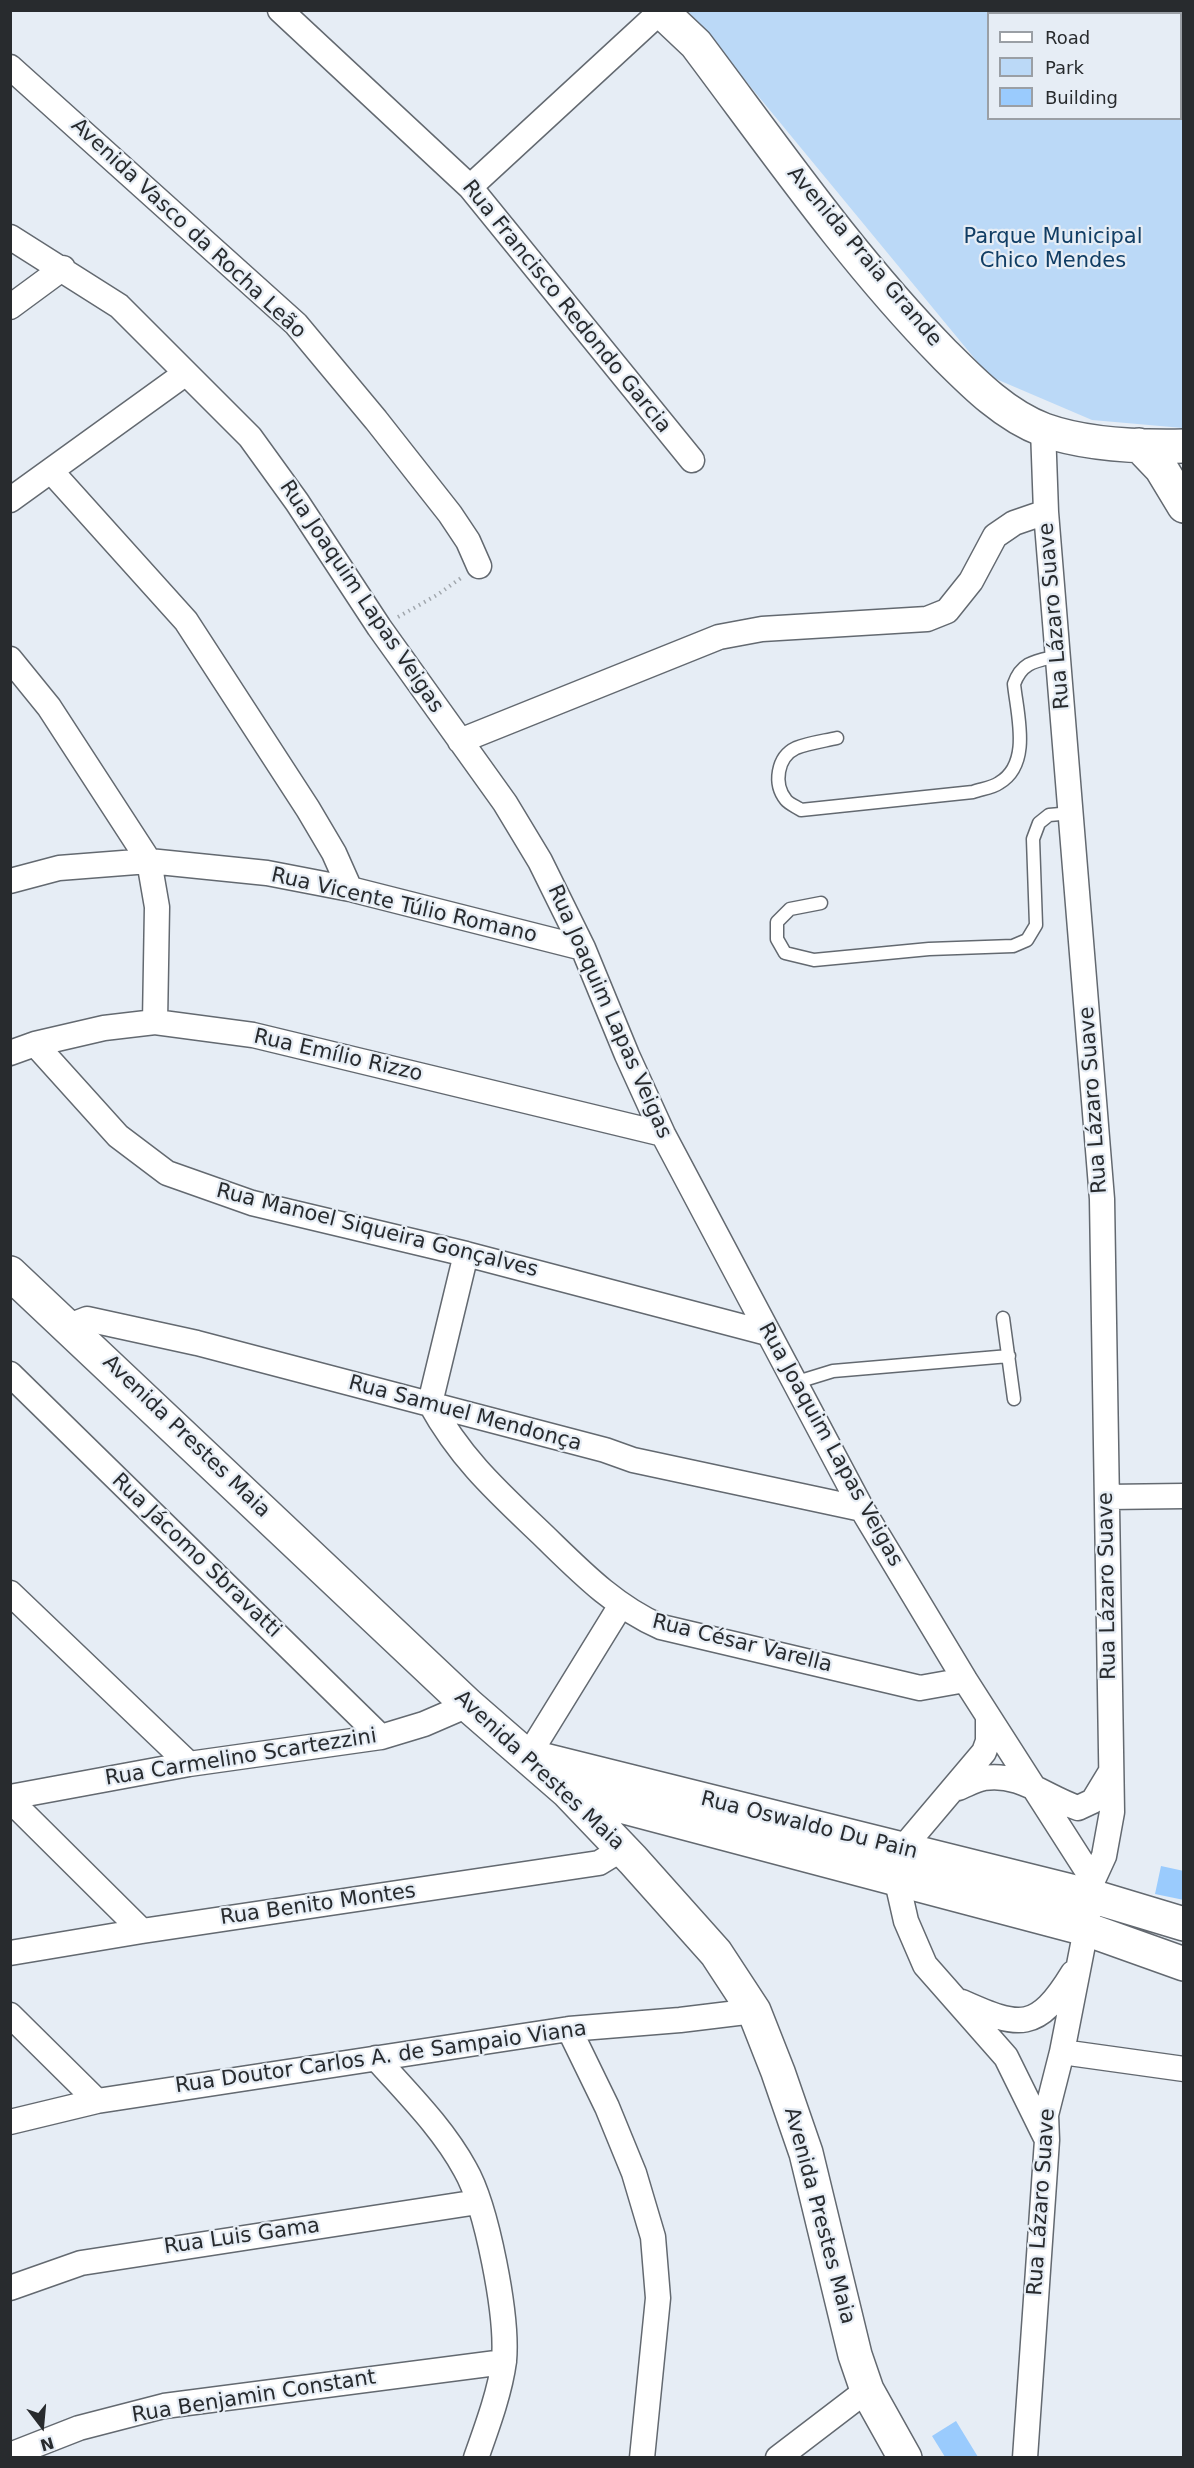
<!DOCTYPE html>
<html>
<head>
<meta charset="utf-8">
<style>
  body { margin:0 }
  #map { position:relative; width:1194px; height:2468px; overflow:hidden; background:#e6edf5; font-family:"DejaVu Sans",sans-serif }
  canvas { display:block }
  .frame { position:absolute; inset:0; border:12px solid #282b2e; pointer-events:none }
  .legend { position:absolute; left:987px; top:12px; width:195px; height:108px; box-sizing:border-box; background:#e6edf5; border:2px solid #9a9fa5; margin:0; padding:8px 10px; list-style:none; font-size:18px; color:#282b2e }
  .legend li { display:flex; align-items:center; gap:12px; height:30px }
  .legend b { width:30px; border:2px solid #9a9fa5 }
  .north { position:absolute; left:12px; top:2396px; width:60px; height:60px; -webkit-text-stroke:4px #e6edf5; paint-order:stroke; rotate:164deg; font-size:16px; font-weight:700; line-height:24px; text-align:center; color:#282b2e }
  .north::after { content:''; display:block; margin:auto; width:21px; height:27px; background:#282b2e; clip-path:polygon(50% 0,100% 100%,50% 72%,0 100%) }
</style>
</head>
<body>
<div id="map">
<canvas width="1194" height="2468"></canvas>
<div class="frame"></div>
<ul class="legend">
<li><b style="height:8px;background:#fff"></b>Road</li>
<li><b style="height:16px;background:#bbd9f7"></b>Park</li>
<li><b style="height:16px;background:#9acbfd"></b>Building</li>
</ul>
<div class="north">N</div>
</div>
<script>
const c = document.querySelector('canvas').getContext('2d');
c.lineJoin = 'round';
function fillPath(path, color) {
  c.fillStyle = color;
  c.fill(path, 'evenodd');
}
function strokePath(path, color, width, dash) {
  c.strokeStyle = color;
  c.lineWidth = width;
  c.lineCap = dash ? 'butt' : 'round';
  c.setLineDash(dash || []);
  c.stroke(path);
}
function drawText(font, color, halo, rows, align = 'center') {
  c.font = font + ' "DejaVu Sans",sans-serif';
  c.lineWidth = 4.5;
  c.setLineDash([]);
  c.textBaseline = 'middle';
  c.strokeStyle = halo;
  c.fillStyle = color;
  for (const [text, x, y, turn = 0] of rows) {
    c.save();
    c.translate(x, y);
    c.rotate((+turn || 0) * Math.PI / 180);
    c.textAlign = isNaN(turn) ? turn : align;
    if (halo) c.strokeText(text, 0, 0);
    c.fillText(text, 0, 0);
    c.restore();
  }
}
fillPath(new Path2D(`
  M 688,11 L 1183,11 L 1183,428 L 1092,420 L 989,376 ZM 988,14 L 1180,14 L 1180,118 L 988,118 Z`), '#bbd9f7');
fillPath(new Path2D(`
  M 1161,1866 L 1184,1871 L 1184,1900 L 1155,1894 Z
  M 956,2421 L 978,2457 L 945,2457 L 932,2436 Z`), '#9acbfd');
const lane = new Path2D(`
  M 837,738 C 824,741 808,743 796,748 C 777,757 773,784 786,800 C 789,804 797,807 801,810 L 973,792 C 981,789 992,788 999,783 C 1032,764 1017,714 1014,684 C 1022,661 1037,661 1058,656
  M 821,903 L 790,909 L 777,922 L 777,939 L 785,953 L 814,960 L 929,949 L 1013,946 L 1027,940 L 1036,925 L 1033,839 L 1039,823 L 1049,815 L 1072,813
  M 1003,1318 L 1014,1399
  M 794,1383 L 833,1371 L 1009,1356`);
const street = new Path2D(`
  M 280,10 L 470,187 L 692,460
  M 10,67 L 296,324 L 376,420 L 450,514 L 468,541 L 479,566
  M 470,187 L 661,11
  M 10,237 L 119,306 L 250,437 L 297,502 L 379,627 L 505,803 L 540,861 L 583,948 L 627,1055 L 663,1134 L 862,1509 L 965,1680 L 1093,1880
  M 10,307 L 63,268
  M 51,471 L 186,621 L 308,809 L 334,853 L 350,889
  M 10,500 L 186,373
  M 10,659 L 49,707 L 149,861 L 157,907 L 155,1022
  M 460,741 L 719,637 L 762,629 L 927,619 L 947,611 L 971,581 L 995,536 L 1014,523 L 1046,512
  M 10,881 L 59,868 L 149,861 L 267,873 L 350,889 L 583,948
  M 35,1044 L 118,1136 L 167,1173 L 252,1203 L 466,1254 L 767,1333
  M 10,1053 L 35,1044 L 104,1028 L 155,1022 L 253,1035 L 663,1134
  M 69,1326 L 87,1319 L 197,1343 L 605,1450 L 633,1460 L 862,1509
  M 10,1374 L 381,1737
  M 430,1403 C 462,1461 499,1493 546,1538 C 581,1572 615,1607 661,1627 L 920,1688 L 965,1680
  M 430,1403 L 466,1254
  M 1107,1497 L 1184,1496
  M 10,1593 L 189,1764
  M 988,1717 L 988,1741 L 984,1752 L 902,1849 L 896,1877 L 906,1921 L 925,1965 L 1006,2057 L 1045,2136
  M 528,1756 L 621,1605
  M 958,1788 C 966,1785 976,1779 984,1778 C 1019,1772 1047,1798 1078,1808 L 1093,1801 L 1110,1773
  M 10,1797 L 189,1764 L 381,1737 L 424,1724 L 468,1705
  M 10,1800 L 142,1931
  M 10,1953 L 142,1931 L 599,1863 L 622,1849
  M 962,2002 C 1020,2028 1037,2032 1073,1973
  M 10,2015 L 97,2101
  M 569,2029 L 607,2107 L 634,2173 L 653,2237 L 658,2298 L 642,2458
  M 1062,2052 L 1184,2069
  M 376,2058 C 407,2093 442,2127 465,2169 C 487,2207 508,2316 504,2361 C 500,2392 487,2427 476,2458
  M 10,2122 L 97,2101 L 569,2029 L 680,2020 L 754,2011
  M 10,2288 L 81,2263 L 478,2202
  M 10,2455 L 79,2428 L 164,2406 L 504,2362
  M 778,2458 L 867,2390
  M 1025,2458 L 1047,2140 L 1046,2115 L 1062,2052 L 1086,1929 L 1093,1880 L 1104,1856 L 1112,1812 L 1102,1199 L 1046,512 L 1043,429`);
const secondary = new Path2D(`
  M 660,10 L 696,44 C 775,149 851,259 943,353 C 972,382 1004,415 1044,430 C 1086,445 1139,447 1184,446
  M 1139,445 L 1161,468 L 1184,506
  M 10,1273 L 468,1705 L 568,1792 L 633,1860 L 716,1953 L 754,2011 L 778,2072 L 806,2153 L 855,2355 L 867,2390 L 905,2458
  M 532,1757 L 1091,1896 L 1184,1924
  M 568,1792 L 1086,1929 L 1184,1964`);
strokePath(lane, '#636970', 15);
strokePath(street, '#636970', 27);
strokePath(secondary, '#636970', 36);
strokePath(new Path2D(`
  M 398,617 L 437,595 L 461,578`), '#a1a7ad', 4, [1.5, 4.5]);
strokePath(lane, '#fff', 12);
strokePath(street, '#fff', 24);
strokePath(secondary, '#fff', 33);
drawText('21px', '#282b2e', '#e6edf5', [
  ["Avenida Vasco da Rocha Leão",188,229,43],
  ["Avenida Praia Grande",864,257,50],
  ["Rua Francisco Redondo Garcia",566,307,51],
  ["Rua Joaquim Lapas Veigas",361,597,56],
  ["Rua Lázaro Suave",1055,616,-95],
  ["Rua Vicente Túlio Romano",404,906,13],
  ["Rua Joaquim Lapas Veigas",609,1012,66],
  ["Rua Emílio Rizzo",338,1056,13],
  ["Rua Lázaro Suave",1094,1100,-94],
  ["Rua Manoel Siqueira Gonçalves",377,1231,14],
  ["Rua Samuel Mendonça",465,1414,15],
  ["Avenida Prestes Maia",186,1437,44],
  ["Rua Joaquim Lapas Veigas",830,1445,61],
  ["Rua Jácomo Sbravatti",196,1556,44],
  ["Rua Lázaro Suave",1108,1586,-91],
  ["Rua César Varella",742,1644,14],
  ["Rua Carmelino Scartezzini",241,1758,-9],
  ["Avenida Prestes Maia",539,1771,43],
  ["Rua Oswaldo Du Pain",809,1826,14],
  ["Rua Benito Montes",318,1905,-8],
  ["Rua Doutor Carlos A. de Sampaio Viana",381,2058,-8],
  ["Rua Lázaro Suave",1042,2202,-86],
  ["Avenida Prestes Maia",819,2216,75],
  ["Rua Luis Gama",242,2237,-8],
  ["Rua Benjamin Constant",254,2397,-9]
]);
drawText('21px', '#103d64', '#e6edf5', [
  ["Parque Municipal",1053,238],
  ["Chico Mendes",1053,262]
]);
</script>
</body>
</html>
